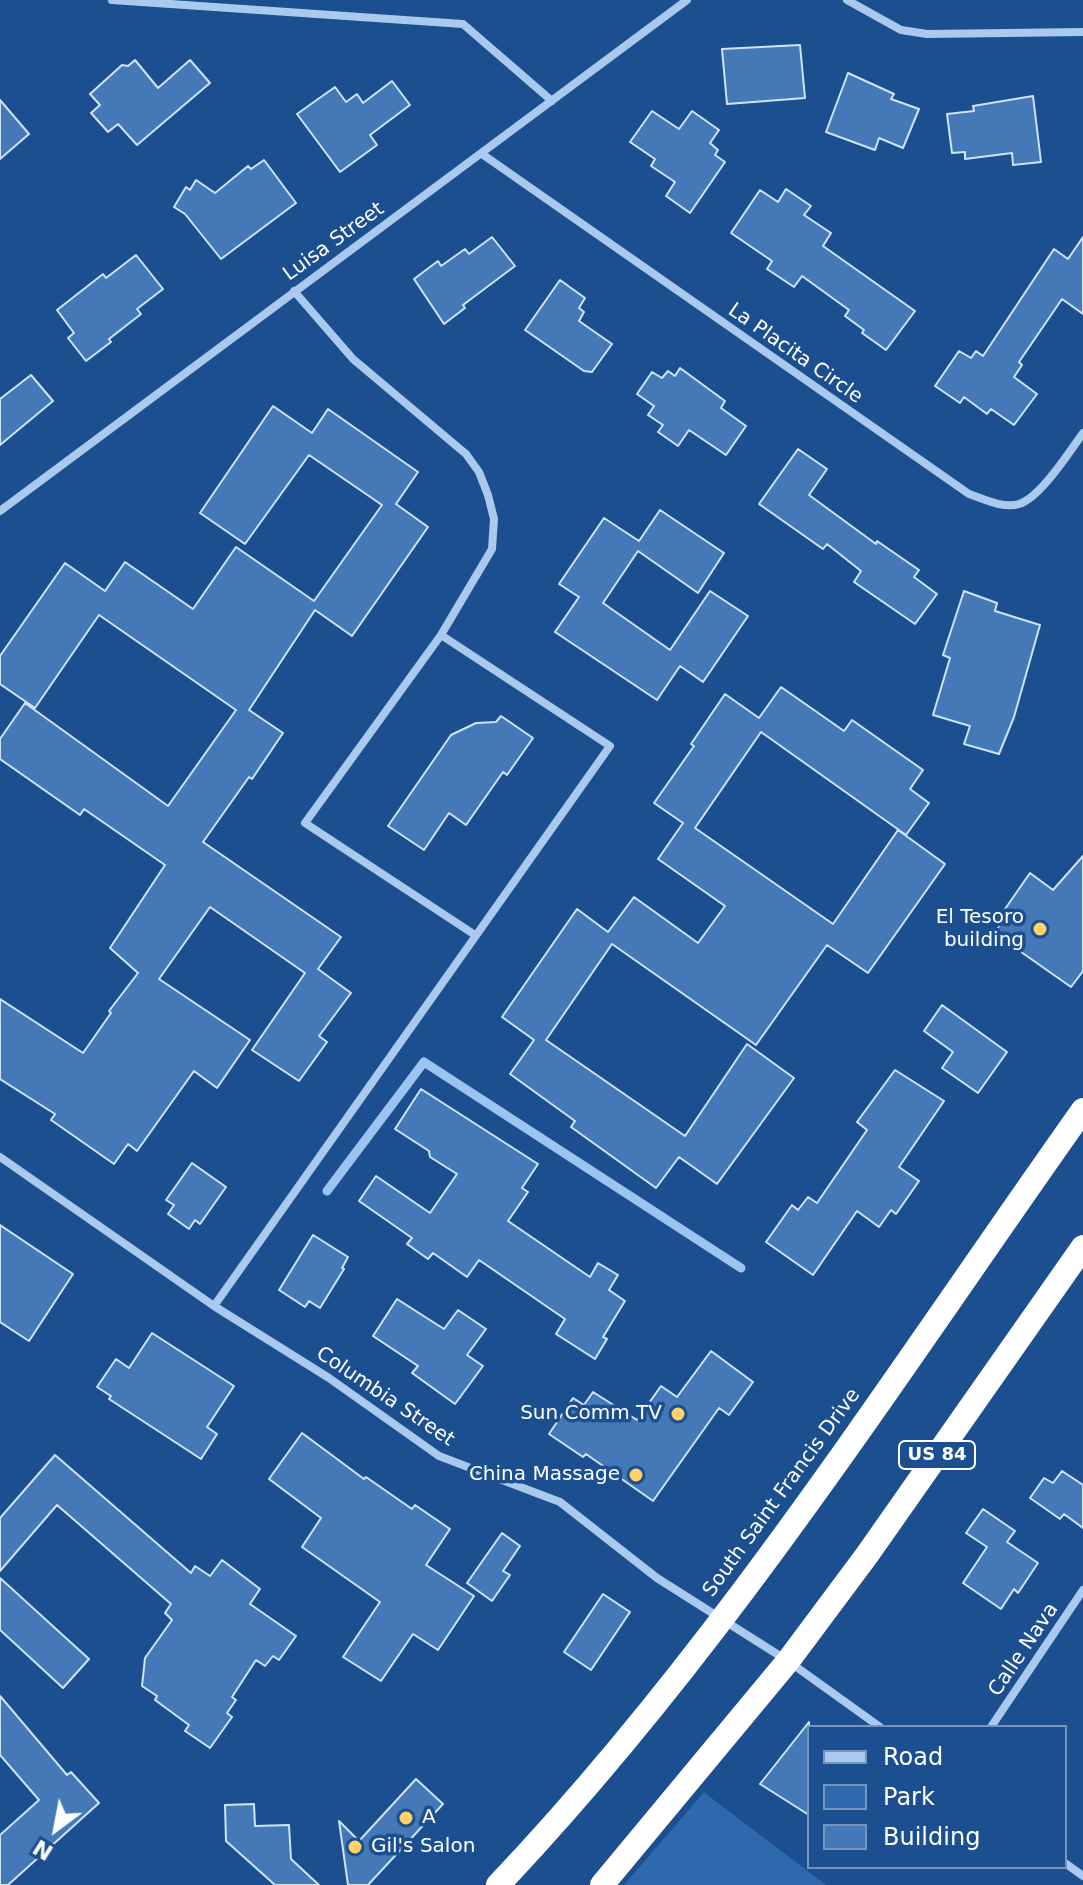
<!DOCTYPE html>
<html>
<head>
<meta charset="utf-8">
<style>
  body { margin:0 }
  #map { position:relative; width:1083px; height:1885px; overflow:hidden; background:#1b4f8f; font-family:"DejaVu Sans",sans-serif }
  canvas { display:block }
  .legend { position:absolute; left:807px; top:1725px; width:260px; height:144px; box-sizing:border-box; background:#1b4f8f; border:2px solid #7695bc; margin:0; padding:10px 14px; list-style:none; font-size:24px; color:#fff }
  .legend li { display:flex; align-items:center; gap:16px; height:40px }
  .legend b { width:40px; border:2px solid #7695bc }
  .north { position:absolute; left:16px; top:1789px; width:80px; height:80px; -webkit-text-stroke:6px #1b4f8f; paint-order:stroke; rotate:212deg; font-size:22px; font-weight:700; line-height:32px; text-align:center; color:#fff }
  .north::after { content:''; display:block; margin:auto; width:28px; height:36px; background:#fff; clip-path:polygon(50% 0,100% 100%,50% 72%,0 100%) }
</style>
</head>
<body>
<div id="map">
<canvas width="1083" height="1885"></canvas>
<ul class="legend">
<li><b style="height:10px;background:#a9c9ee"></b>Road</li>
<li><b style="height:22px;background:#2e69ad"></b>Park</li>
<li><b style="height:22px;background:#4478b7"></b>Building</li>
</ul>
<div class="north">N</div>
</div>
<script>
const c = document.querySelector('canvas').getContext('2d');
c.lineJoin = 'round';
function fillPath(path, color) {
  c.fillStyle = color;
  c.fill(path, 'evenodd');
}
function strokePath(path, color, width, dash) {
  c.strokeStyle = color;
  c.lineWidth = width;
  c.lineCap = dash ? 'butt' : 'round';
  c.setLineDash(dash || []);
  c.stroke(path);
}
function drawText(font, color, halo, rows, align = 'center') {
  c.font = font + ' "DejaVu Sans",sans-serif';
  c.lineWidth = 7;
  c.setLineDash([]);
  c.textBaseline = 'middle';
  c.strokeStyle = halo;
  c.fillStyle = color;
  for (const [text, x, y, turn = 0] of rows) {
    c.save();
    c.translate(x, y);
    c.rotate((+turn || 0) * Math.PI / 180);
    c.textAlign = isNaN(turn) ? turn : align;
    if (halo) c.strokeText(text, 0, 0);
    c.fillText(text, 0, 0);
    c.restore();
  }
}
fillPath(new Path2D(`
  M 704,1792 L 714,1800 L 826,1885 L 624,1885 Z`), '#2e69ad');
strokePath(new Path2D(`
  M 327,1191 L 424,1062 L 741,1268`), '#9cc4f0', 9);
const building = new Path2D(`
  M 800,45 L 805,98 L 727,104 L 722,49 Z
  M 135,60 L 158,88 L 190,60 L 210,83 L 137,145 L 118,124 L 108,132 L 91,113 L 100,105 L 90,94 L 122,65 L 128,66 Z
  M 848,73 L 894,94 L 891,99 L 919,109 L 903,148 L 879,138 L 875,150 L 826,132 Z
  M 392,81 L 410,105 L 370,135 L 377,145 L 340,172 L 297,114 L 335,87 L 346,102 L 357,94 L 363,103 Z
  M 1033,96 L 1041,162 L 1013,165 L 1012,153 L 965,159 L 965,152 L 952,153 L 947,114 L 974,111 L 973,106 Z
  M 0,100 L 29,134 L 0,159 Z
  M 652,111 L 679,129 L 692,111 L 719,130 L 710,143 L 718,150 L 715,155 L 725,162 L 690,213 L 666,196 L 675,182 L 651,166 L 655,159 L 630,142 Z
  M 264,160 L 296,203 L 221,259 L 185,214 L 174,207 L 186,187 L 190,190 L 196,180 L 215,193 L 248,166 L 251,169 Z
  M 786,189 L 811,206 L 804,215 L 831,233 L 823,246 L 915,311 L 886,350 L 862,333 L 864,330 L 845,316 L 849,310 L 802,276 L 794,287 L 767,269 L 772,261 L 731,233 L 760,190 L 778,202 Z
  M 492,237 L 515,266 L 463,305 L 465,308 L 444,324 L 414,279 L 438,261 L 441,266 L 465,249 L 469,254 Z
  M 1083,237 L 1083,314 L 1062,299 L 1019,362 L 1022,365 L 1014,377 L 1037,394 L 1014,425 L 991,409 L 987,414 L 964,397 L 960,403 L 935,386 L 959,351 L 971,358 L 976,351 L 983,356 L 1054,249 L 1068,259 Z
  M 136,255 L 163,289 L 137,309 L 141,314 L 109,339 L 111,342 L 86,361 L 68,338 L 74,333 L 57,310 L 103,274 L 106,278 Z
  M 560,280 L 585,298 L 579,308 L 584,312 L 579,321 L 612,344 L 592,372 L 584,371 L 525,330 Z
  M 680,368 L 725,401 L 721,408 L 746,426 L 726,455 L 689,430 L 678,446 L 658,432 L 663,425 L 648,415 L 654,406 L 637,394 L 652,372 L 662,378 L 668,371 L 675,376 Z
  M 31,375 L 53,401 L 0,445 L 0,399 Z
  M 273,406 L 312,433 L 328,409 L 418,472 L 396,504 L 428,527 L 352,636 L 315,610 L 249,710 L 283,733 L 252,779 L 249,777 L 203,842 L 341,937 L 318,969 L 351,993 L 319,1036 L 327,1042 L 299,1081 L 252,1050 L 305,973 L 210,907 L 159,979 L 250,1040 L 217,1088 L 194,1071 L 137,1151 L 128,1144 L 114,1164 L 51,1120 L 55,1114 L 0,1079 L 0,999 L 83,1053 L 111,1013 L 109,1011 L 138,973 L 110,948 L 165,865 L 84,809 L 80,815 L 0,759 L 0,739 L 25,703 L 168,806 L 236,710 L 99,615 L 35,708 L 0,684 L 0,656 L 65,563 L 105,591 L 125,562 L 193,609 L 236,547 L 314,601 L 382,505 L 309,455 L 245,544 L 200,513 Z
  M 798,449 L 827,469 L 809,495 L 876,544 L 877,541 L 919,570 L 914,577 L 937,594 L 915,624 L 854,582 L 861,571 L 827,544 L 823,549 L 759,504 Z
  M 660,510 L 724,553 L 698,593 L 638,551 L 603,603 L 670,650 L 710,591 L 748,616 L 703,682 L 680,666 L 657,700 L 555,632 L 579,597 L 559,584 L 604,518 L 639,541 Z
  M 964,591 L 997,603 L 995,611 L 1040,625 L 1014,717 L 999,754 L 964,744 L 970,726 L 933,715 L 950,658 L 943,655 Z
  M 781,687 L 844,731 L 852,720 L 923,770 L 910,789 L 929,803 L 906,835 L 761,732 L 695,828 L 833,924 L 898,830 L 945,864 L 868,973 L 827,945 L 756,1045 L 612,944 L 546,1040 L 685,1136 L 747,1044 L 794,1078 L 717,1184 L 679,1157 L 656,1188 L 571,1127 L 575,1121 L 510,1074 L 534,1040 L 502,1017 L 577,909 L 608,932 L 634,897 L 698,943 L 725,906 L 658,859 L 683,823 L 654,803 L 694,746 L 691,744 L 725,694 L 759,718 Z
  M 501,716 L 533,738 L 507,775 L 503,772 L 466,825 L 449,813 L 424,850 L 388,826 L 451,735 L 476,723 L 496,722 Z
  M 1083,856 L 1083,971 L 1071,987 L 994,933 L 1000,925 L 996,922 L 1030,873 L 1053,890 Z
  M 942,1005 L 1007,1052 L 978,1093 L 942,1068 L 953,1052 L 924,1031 Z
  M 895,1070 L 944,1101 L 899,1167 L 919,1181 L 896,1214 L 891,1210 L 879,1227 L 857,1211 L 813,1275 L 766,1242 L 792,1205 L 798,1210 L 808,1197 L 817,1203 L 867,1130 L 857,1122 Z
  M 421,1089 L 538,1164 L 522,1188 L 528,1192 L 508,1221 L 590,1277 L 598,1263 L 618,1275 L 609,1290 L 625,1301 L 603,1337 L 607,1339 L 595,1359 L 556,1334 L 565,1319 L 479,1260 L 467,1277 L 433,1253 L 428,1259 L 407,1244 L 412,1238 L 359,1201 L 376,1176 L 430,1213 L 457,1174 L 430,1157 L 429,1151 L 395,1129 Z
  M 192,1163 L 226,1187 L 200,1224 L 195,1220 L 189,1229 L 168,1214 L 174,1205 L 166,1200 Z
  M 0,1225 L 73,1274 L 29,1341 L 0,1322 Z
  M 313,1235 L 348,1257 L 342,1268 L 344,1269 L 320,1308 L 309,1301 L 305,1307 L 279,1290 Z
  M 397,1299 L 444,1329 L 458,1310 L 486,1329 L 467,1355 L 483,1366 L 455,1404 L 412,1373 L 418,1366 L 373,1336 Z
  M 152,1333 L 234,1386 L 207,1427 L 217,1434 L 201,1459 L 109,1399 L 111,1396 L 97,1387 L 116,1359 L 129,1368 Z
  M 711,1351 L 753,1382 L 729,1415 L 719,1408 L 653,1501 L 586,1454 L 583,1457 L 549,1434 L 573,1398 L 584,1405 L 593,1392 L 637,1420 L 661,1386 L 677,1397 Z
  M 302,1433 L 364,1479 L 366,1477 L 412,1509 L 415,1505 L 450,1529 L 426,1565 L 474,1596 L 438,1650 L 413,1634 L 381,1681 L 343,1657 L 380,1602 L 302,1547 L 321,1518 L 269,1479 Z
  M 55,1455 L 191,1573 L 195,1566 L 210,1576 L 222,1560 L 260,1589 L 250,1604 L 296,1636 L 279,1660 L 273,1656 L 265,1666 L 256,1660 L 232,1697 L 236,1700 L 227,1713 L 232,1717 L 210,1748 L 185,1731 L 189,1725 L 155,1700 L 157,1696 L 142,1686 L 145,1658 L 172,1620 L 165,1613 L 171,1604 L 57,1505 L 0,1571 L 0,1518 Z
  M 1062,1471 L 1083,1485 L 1083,1528 L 1064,1514 L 1060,1519 L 1030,1498 L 1044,1478 L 1053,1483 Z
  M 983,1509 L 1015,1531 L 1007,1542 L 1038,1563 L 1018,1593 L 1014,1589 L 1001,1609 L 963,1583 L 987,1547 L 966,1533 Z
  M 502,1533 L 520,1546 L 503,1571 L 510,1575 L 492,1601 L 467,1583 Z
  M 0,1578 L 89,1659 L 63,1688 L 0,1630 Z
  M 603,1594 L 630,1612 L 591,1670 L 564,1652 Z
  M 0,1696 L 67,1775 L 71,1772 L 99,1803 L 8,1885 L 0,1885 L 0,1835 L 39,1800 L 0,1755 Z
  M 809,1722 L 809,1815 L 760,1784 Z
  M 416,1779 L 443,1804 L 368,1885 L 348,1885 L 339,1821 L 359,1841 Z
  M 254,1804 L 255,1826 L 289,1825 L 291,1859 L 319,1885 L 275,1885 L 226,1841 L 225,1805 Z`);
fillPath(building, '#4478b7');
strokePath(building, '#cfe3fa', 2);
strokePath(new Path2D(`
  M 112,0 L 463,24 L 552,101
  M 847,0 L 901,30 L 927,34 L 1083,32
  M 482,154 L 969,494 C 983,499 1004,509 1019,504 C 1040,498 1070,451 1083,433
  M 0,511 L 687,0
  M 441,635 L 305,823 L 475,935
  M 0,1157 L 214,1306 L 329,1378 L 439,1456 L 560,1502 L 657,1578 L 788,1661 L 880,1727
  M 214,1306 L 610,746 L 441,635 L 492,549 L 494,519 L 488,495 L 479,472 L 466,454 L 353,359 L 294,291
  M 991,1727 L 1083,1590
  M 1065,1863 L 1083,1876`), '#a9c9ee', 8);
strokePath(new Path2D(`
  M 498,1885 C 721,1650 896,1374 1083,1110
  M 602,1885 L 788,1661 L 867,1555 L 1083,1247`), '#fff', 24);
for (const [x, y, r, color] of [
  [1040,929,8,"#ffd166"],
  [678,1414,8,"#ffd166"],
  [636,1475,8,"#ffd166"],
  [406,1818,8,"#ffd166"],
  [355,1847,8,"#ffd166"]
]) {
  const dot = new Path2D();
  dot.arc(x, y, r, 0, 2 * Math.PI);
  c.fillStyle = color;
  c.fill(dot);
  strokePath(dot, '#1b4f8f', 3);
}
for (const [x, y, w] of [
  [937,1455,76]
]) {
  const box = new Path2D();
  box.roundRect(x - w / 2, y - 14, w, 28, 6);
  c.fillStyle = '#1b4f8f';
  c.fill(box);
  strokePath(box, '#fff', 2);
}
drawText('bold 18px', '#fff', null, [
  ["US 84",937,1455]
]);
drawText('20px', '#fff', '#1b4f8f', [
  ["Luisa Street",334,242,-36],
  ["La Placita Circle",795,354,35],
  ["Columbia Street",385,1397,34],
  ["South Saint Francis Drive",782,1493,-54],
  ["Calle Nava",1024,1650,-56]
]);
drawText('20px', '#fff', '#1b4f8f', [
  ["El Tesoro",1024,918],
  ["building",1024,941],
  ["Sun Comm TV",662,1414],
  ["China Massage",620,1475],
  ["A",422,1818,"left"],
  ["Gil's Salon",371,1847,"left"]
], 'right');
</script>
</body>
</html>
